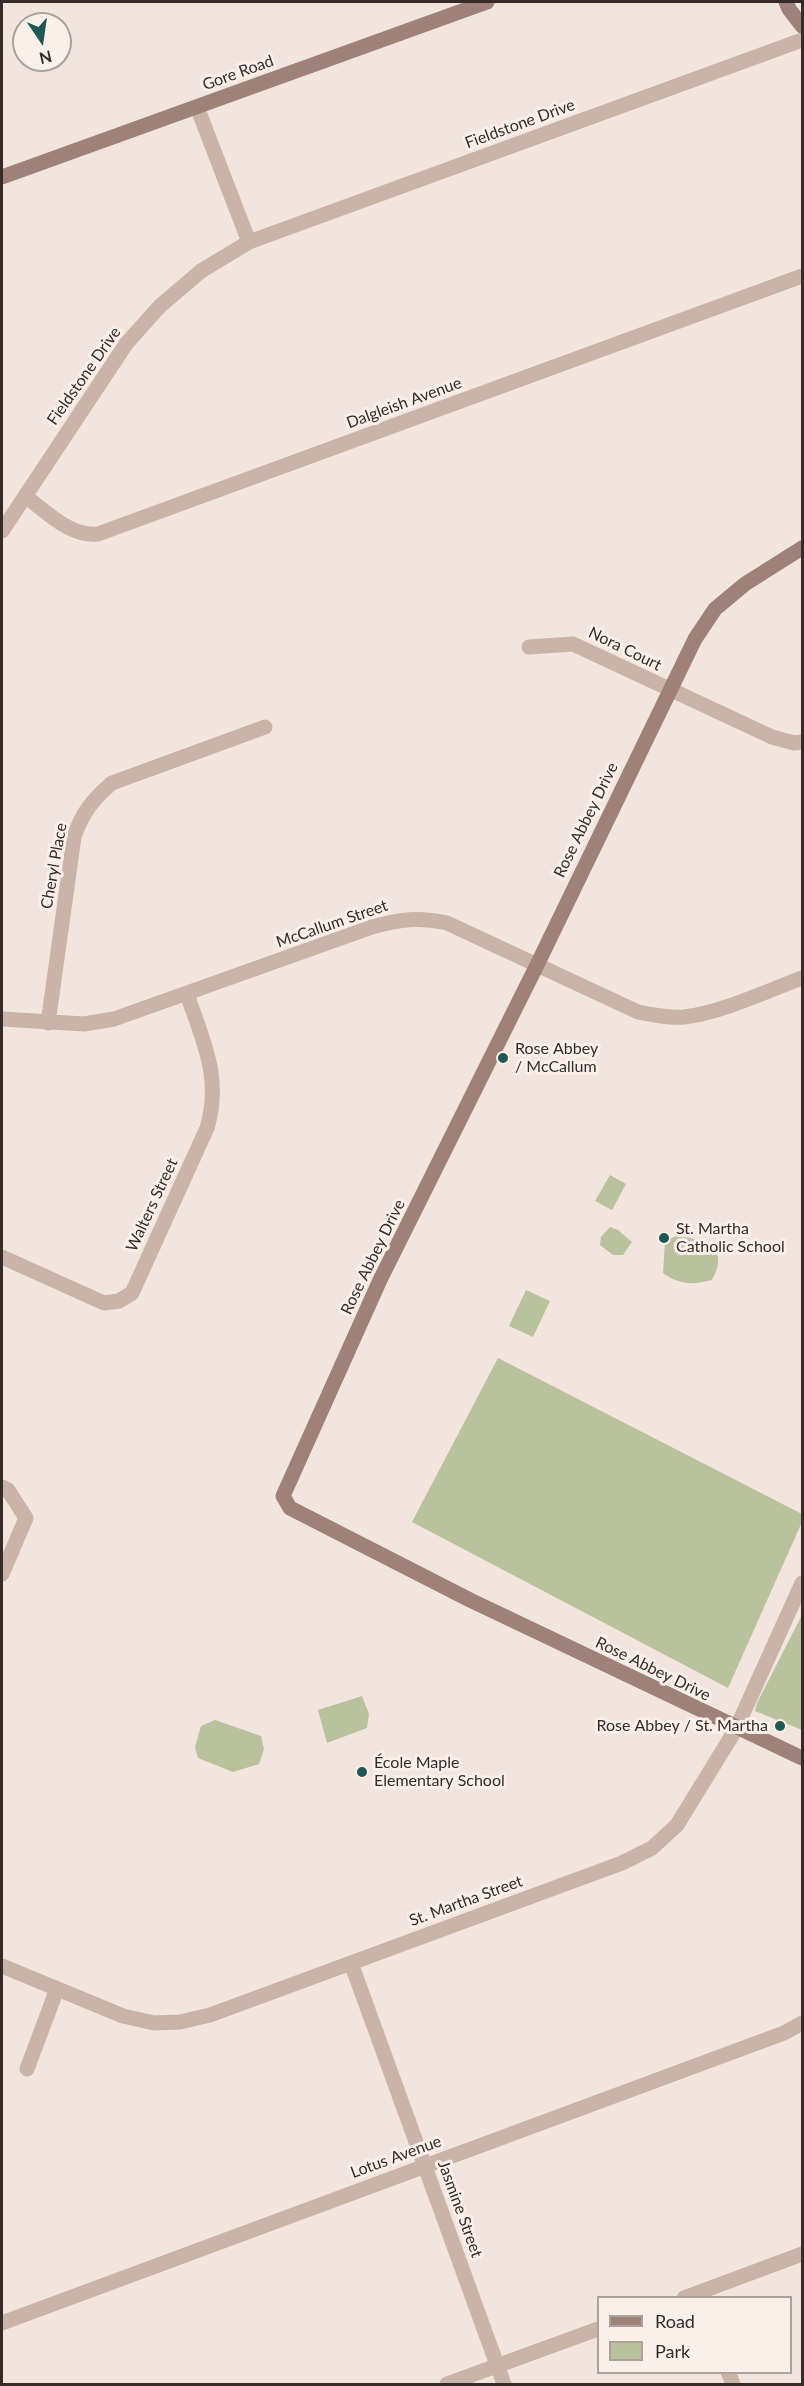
<!DOCTYPE html>
<meta charset="utf-8">
<style>
body{margin:0}
#map{position:relative;width:804px;height:2386px;overflow:hidden;background:#f2e5dd;font-family:Lato,sans-serif}
canvas{display:block}
.frame{position:absolute;inset:0;border:3px solid #372b29;pointer-events:none}
.legend{position:absolute;left:597px;top:2296px;width:195px;height:78px;box-sizing:border-box;background:#faf0e9;border:2px solid #aca19c;margin:0;padding:8px 10px;list-style:none;font-size:18px;color:#372b29}
.legend li{display:flex;align-items:center;gap:12px;height:30px}
.legend b{width:30px;border:2px solid #aca19c}
.north{position:absolute;left:12px;top:12px;width:60px;height:60px;box-sizing:border-box;background:#faf0e9;border:2px solid #aca19c;border-radius:50%;rotate:167deg;font-size:16px;font-weight:700;line-height:24px;text-align:center;color:#372b29}
.north::after{content:'';display:block;margin:auto;width:21px;height:27px;background:#1e5854;clip-path:polygon(50% 0,100% 100%,50% 72%,0 100%)}
</style>
<div id="map">
<canvas width="804" height="2386"></canvas>
<div class="frame"></div>
<ul class="legend">
<li><b style="height:8px;background:#9e827a"></b>Road</li>
<li><b style="height:16px;background:#bac19d"></b>Park</li>
</ul>
<div class="north">N</div>
</div>
<script>
const context = document.querySelector('canvas').getContext('2d');
context.lineJoin = 'round';
function paint(path, color) { context.fillStyle = color; context.fill(path, 'evenodd'); }
function strokePath(path, color, width, dash) { context.strokeStyle = color; context.lineWidth = width; context.lineCap = dash ? 'butt' : 'round'; context.setLineDash(dash || []); context.stroke(path); }
function label(font, color, halo, rows, align = 'center') {
  context.font = font + ' Lato,sans-serif'; context.lineWidth = 6; context.setLineDash([]); context.textBaseline = 'middle'; context.strokeStyle = halo; context.fillStyle = color; for (const [text, x, y, turn = 0] of rows) {
    context.save(); context.translate(x, y); context.rotate((+turn || 0) * Math.PI / 180); context.textAlign = isNaN(turn) ? turn : align; if (halo) context.strokeText(text, 0, 0); context.fillText(text, 0, 0); context.restore();
  }
}
paint(new Path2D(`
 M 610,1175 L 626,1184 L 612,1210 L 595,1201 Z
 M 610,1227 L 618,1230 L 632,1242 L 623,1255 L 613,1255 L 600,1245 L 601,1237 Z
 M 676,1236 C 704,1239 731,1247 712,1280 C 693,1285 680,1285 663,1273 L 665,1241 Z
 M 526,1290 L 550,1301 L 533,1337 L 509,1326 Z
 M 498,1358 L 802,1514 L 802,1522 L 728,1688 L 412,1522 Z
 M 802,1615 L 802,1730 L 755,1711 L 757,1703 Z
 M 362,1696 L 369,1714 L 367,1728 L 327,1743 L 318,1710 Z
 M 215,1720 L 261,1736 L 264,1749 L 259,1764 L 233,1772 L 198,1758 L 195,1747 L 201,1726 Z`), '#bac19d');
strokePath(new Path2D(`
 M 197,107 L 249,242
 M 25,496 C 47,512 70,537 98,534 L 802,276
 M 2,531 L 126,344 L 160,306 L 201,271 L 249,242 L 802,40
 M 529,647 L 573,644 L 772,737 L 794,743 L 802,742
 M 2,1019 L 84,1024 L 114,1019 L 372,927 C 401,919 418,917 447,923 L 638,1012 C 653,1015 668,1018 684,1017 C 720,1013 767,991 802,978
 M 48,1023 L 74,837 C 82,813 93,799 112,783 L 265,727
 M 2,1257 L 104,1303 L 119,1301 L 132,1293 L 207,1128 C 222,1078 203,1041 187,994
 M 2,1487 L 8,1490 L 26,1518 L 2,1574
 M 351,1963 L 504,2384
 M 2,1966 L 123,2016 L 154,2023 L 180,2022 L 210,2015 L 622,1863 L 652,1848 L 677,1825 L 736,1729 L 802,1583
 M 27,2069 L 57,1989
 M 684,2298 L 802,2254
 M 2,2323 L 784,2033 L 802,2023
 M 728,2372 L 733,2384
 M 447,2384 L 598,2329`), '#cab3a9', 15);
strokePath(new Path2D(`
 M 786,2 L 789,9 L 802,26
 M 2,177 L 487,2
 M 802,548 L 745,584 L 715,609 L 695,639 L 537,965 L 380,1280 L 283,1496 L 290,1508 L 470,1600 L 802,1758`), '#9e827a', 15);
for (const [x, y, r, color] of [
 [503,1058,6,"#1e5854"],
 [664,1238,6,"#1e5854"],
 [780,1726,6,"#1e5854"],
 [362,1772,6,"#1e5854"]
]) { const dot = new Path2D(); dot.arc(x, y, r, 0, 2 * Math.PI); context.fillStyle = color; context.fill(dot); strokePath(dot, '#faf0e9', 2); }
label('16px', '#372b29', '#faf0e9', [
 ["Gore Road",238,73,-20],
 ["Fieldstone Drive",520,124,-20],
 ["Fieldstone Drive",84,376,-55],
 ["Dalgleish Avenue",404,403,-20],
 ["Nora Court",625,649,26],
 ["Rose Abbey Drive",586,820,-64],
 ["Cheryl Place",54,866,-80],
 ["McCallum Street",332,924,-19],
 ["Walters Street",152,1205,-65],
 ["Rose Abbey Drive",373,1257,-64],
 ["Rose Abbey Drive",653,1669,26],
 ["St. Martha Street",466,1901,-20],
 ["Lotus Avenue",396,2157,-20],
 ["Jasmine Street",460,2209,70]
]);
label('16px', '#372b29', '#faf0e9', [
 ["Rose Abbey",515,1049],
 ["/ McCallum",515,1067],
 ["St. Martha",676,1229],
 ["Catholic School",676,1247],
 ["Rose Abbey / St. Martha",768,1726,"right"],
 ["École Maple",374,1763],
 ["Elementary School",374,1781]
], 'left');
</script>
